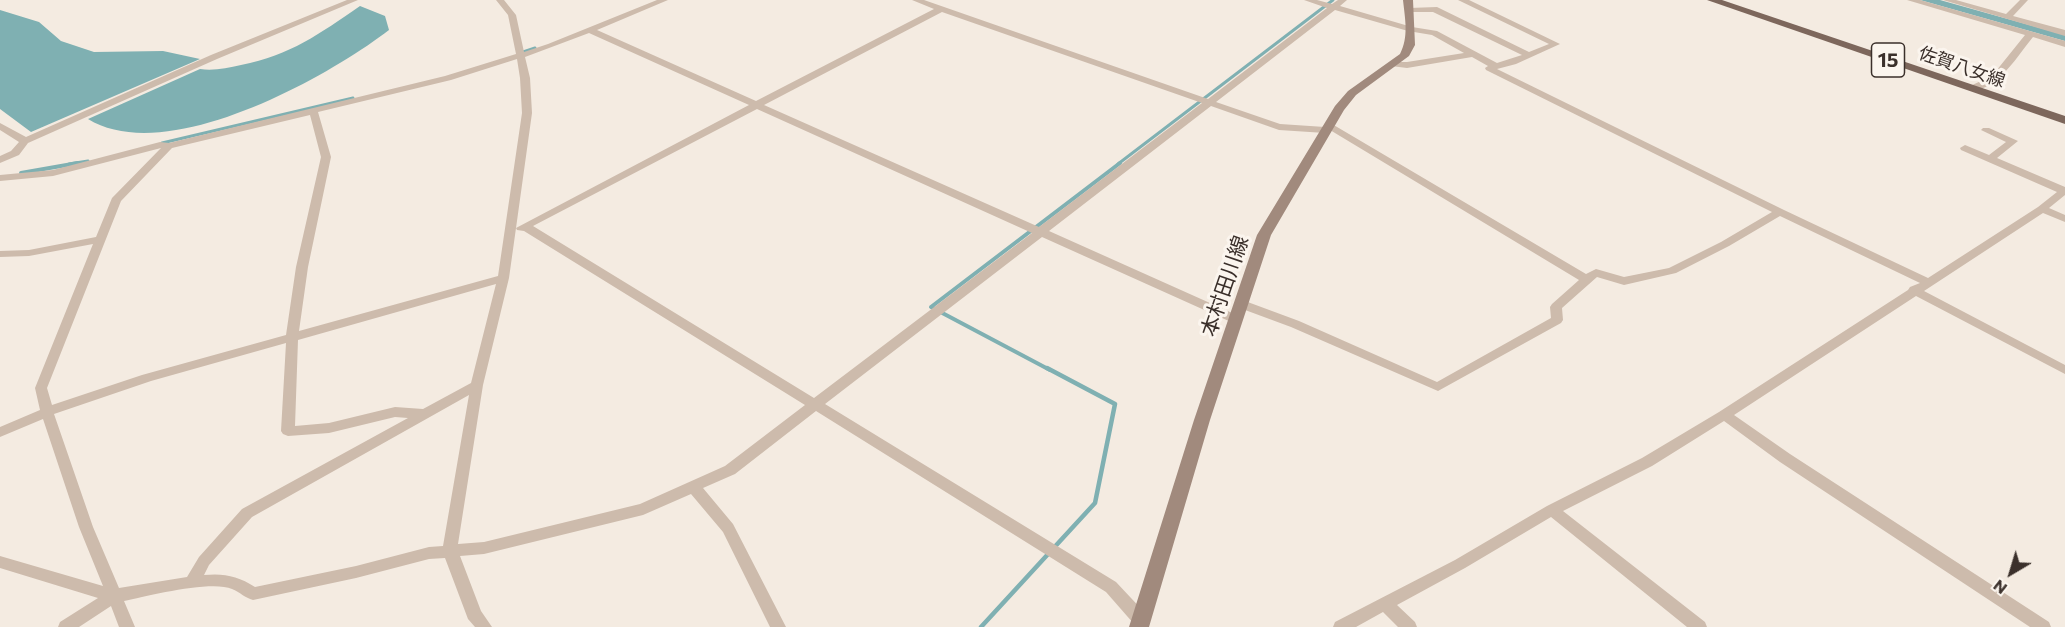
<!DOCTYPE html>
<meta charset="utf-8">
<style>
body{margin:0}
#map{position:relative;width:2065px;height:627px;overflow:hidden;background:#f4ebe1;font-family:Commissioner,sans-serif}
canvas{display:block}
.north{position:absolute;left:1981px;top:543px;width:60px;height:60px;-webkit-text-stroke:4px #fbf5ee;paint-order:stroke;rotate:218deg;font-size:16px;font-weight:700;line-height:24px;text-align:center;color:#3b302b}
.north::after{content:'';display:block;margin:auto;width:21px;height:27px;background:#3b302b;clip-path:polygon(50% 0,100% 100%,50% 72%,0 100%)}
</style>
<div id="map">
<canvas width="2065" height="627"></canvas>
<div class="north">N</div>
</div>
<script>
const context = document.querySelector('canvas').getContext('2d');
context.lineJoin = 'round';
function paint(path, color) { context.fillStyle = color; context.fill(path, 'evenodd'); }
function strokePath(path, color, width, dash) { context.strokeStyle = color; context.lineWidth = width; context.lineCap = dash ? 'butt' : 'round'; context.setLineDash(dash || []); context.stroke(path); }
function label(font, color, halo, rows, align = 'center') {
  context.font = font + ' Commissioner,"Noto Sans JP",sans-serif'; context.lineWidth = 6; context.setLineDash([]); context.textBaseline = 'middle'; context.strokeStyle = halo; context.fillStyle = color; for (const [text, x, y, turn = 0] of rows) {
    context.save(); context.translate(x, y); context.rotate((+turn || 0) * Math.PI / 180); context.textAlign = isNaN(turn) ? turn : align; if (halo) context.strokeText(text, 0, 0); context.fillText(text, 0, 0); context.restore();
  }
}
paint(new Path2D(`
 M 1920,0 L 1940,0 L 2065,35 L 2065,41 Z
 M 360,6 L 385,16 L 389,30 C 325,79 166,167 88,119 L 200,69 C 214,71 227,68 241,65 C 291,55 319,34 360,6 Z
 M 0,10 L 39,22 L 61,41 L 94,52 L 163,51 L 200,59 L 31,132 L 0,109 Z`), '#7fb0b2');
strokePath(new Path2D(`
 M 520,53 L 535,48
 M 162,143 L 353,98
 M 69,164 L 88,161
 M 1118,164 L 1333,0`), '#7fb0b2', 3);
strokePath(new Path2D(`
 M 21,173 L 78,163
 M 1050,370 L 931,307 L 1120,163`), '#7fb0b2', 4);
strokePath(new Path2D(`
 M 981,627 L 1095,503 L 1115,404 L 1047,368`), '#7fb0b2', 4.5);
paint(new Path2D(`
 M 347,0 L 358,0 L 217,59 L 28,143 L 19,155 L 0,163 L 0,156 L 11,151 L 19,142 L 0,130 L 0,123 L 26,137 L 211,55 Z
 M 496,0 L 504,0 L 516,15 L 524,52 L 548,44 L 657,0 L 668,0 L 597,30 L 756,101 L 934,9 L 912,0 L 924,0 L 1208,99 L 1327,8 L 1304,0 L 1317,0 L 1332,4 L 1338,0 L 1347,0 L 1340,6 L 1412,27 L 1437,31 L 1497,63 L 1522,55 L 1433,12 L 1409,12 L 1405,10 L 1409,8 L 1437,7 L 1529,52 L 1549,44 L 1458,0 L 1469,0 L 1560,44 L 1516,64 L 1497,69 L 1784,210 L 1928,278 L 2038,207 L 2057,192 L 1961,150 L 1960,148 L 1965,145 L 1989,155 L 2006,142 L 1981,130 L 1983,128 L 1989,128 L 2018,141 L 1997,158 L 2065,187 L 2065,195 L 2049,208 L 2065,215 L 2065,222 L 2043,213 L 1924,291 L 2065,365 L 2065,374 L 1916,296 L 1734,415 L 1790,454 L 2049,622 L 2051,627 L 2030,627 L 1780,462 L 1724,421 L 1652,466 L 1563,511 L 1705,622 L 1707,627 L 1687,627 L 1551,517 L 1465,568 L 1397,605 L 1415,622 L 1417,627 L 1398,627 L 1383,612 L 1356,627 L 1333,627 L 1335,622 L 1455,560 L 1547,506 L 1642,458 L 1719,412 L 1908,290 L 1910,287 L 1920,283 L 1780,216 L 1729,246 L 1676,273 L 1624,285 L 1597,277 L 1562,308 L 1563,320 L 1561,323 L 1438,391 L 1291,327 L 1237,307 L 1235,304 L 1237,301 L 1245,301 L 1299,321 L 1437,382 L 1551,318 L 1550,307 L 1552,304 L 1579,280 L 1330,130 L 1325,133 L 1279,130 L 1211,106 L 1049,231 L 1239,316 L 1241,319 L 1239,322 L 1231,322 L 1042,237 L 825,404 L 1116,582 L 1146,614 L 1148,619 L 1146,624 L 1140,626 L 1134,624 L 1106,592 L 816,411 L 735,474 L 703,488 L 733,524 L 786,627 L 770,627 L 723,532 L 691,494 L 643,515 L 484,554 L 460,556 L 481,611 L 492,627 L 475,627 L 468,619 L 445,558 L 429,559 L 356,578 L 253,600 C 245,598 240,592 232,589 C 211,580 148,596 124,601 L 135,627 L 119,627 L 111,606 L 79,627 L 58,627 L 60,622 L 98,598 L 0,568 L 0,556 L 103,586 L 79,527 L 43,419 L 0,437 L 0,427 L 40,410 L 35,388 L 93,244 L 29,256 L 0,257 L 0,251 L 29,250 L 96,237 L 112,198 L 161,148 L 53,176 L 0,181 L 0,175 L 53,170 L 160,142 L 169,143 L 445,76 L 516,54 L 508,15 ZM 1335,10 L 1408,31 L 1432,35 L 1464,53 L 1407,62 L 1391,62 L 1391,66 L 1407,68 L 1472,57 L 1488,66 L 1485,68 L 1486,70 L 1772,212 L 1721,242 L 1669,268 L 1624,277 L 1596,269 L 1586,274 L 1332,124 L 1326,124 L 1325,127 L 1280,124 L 1216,102 ZM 942,12 L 1202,103 L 1039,227 L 764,105 ZM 589,33 L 749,105 L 516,228 L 532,113 L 530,78 L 525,57 ZM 517,59 L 520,78 L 522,113 L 498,276 L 299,331 L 308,267 L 331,157 L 318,112 L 451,80 ZM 757,109 L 1032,233 L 814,398 L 533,226 ZM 310,115 L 321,157 L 296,267 L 286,335 L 142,375 L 52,405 L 47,388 L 121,201 L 172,148 ZM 516,228 L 517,230 L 524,231 L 805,405 L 725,466 L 640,504 L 484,542 L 458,544 L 483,385 L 509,278 ZM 496,284 L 471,383 L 423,409 L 395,407 L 329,423 L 295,426 L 298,340 ZM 286,343 L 281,431 L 283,434 L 288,436 L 329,433 L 395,417 L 408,418 L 242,509 L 199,557 L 187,577 L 119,588 L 93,527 L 54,414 L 151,381 ZM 469,395 L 443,546 L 429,547 L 356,566 L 255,587 C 238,576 224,573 204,575 L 209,565 L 252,517 Z
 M 1907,0 L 1920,0 L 2065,41 L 2065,47 L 2033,37 C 2018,55 1996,93 1970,90 L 1970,86 L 1992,76 L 2025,35 Z
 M 1943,0 L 1956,0 L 2006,14 L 2020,0 L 2028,0 L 2013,16 L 2065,30 L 2065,36 Z`), '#cdbbac');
paint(new Path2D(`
 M 1403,0 L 1413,0 L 1415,45 L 1409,56 L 1356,95 L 1344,110 L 1271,235 L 1210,420 L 1149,627 L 1129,627 L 1194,420 L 1257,235 L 1335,106 L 1348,91 L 1400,54 C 1409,37 1405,19 1403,0 Z`), '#a18a7d');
paint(new Path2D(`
 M 1707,0 L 1722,0 L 2065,116 L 2065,124 Z`), '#7d675c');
label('18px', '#3b302b', '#fbf5ee', [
 ["佐賀八女線",1962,67,19]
]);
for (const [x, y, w] of [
 [1888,60,33]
]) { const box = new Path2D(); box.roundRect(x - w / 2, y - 17, w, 34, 4.5); context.fillStyle = '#fbf5ee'; context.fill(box); strokePath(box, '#3b302b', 1.5); }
label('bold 20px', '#3b302b', null, [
 ["15",1888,60]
]);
label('21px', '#3b302b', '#fbf5ee', [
 ["本村田川線",1225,286,-71]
]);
</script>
